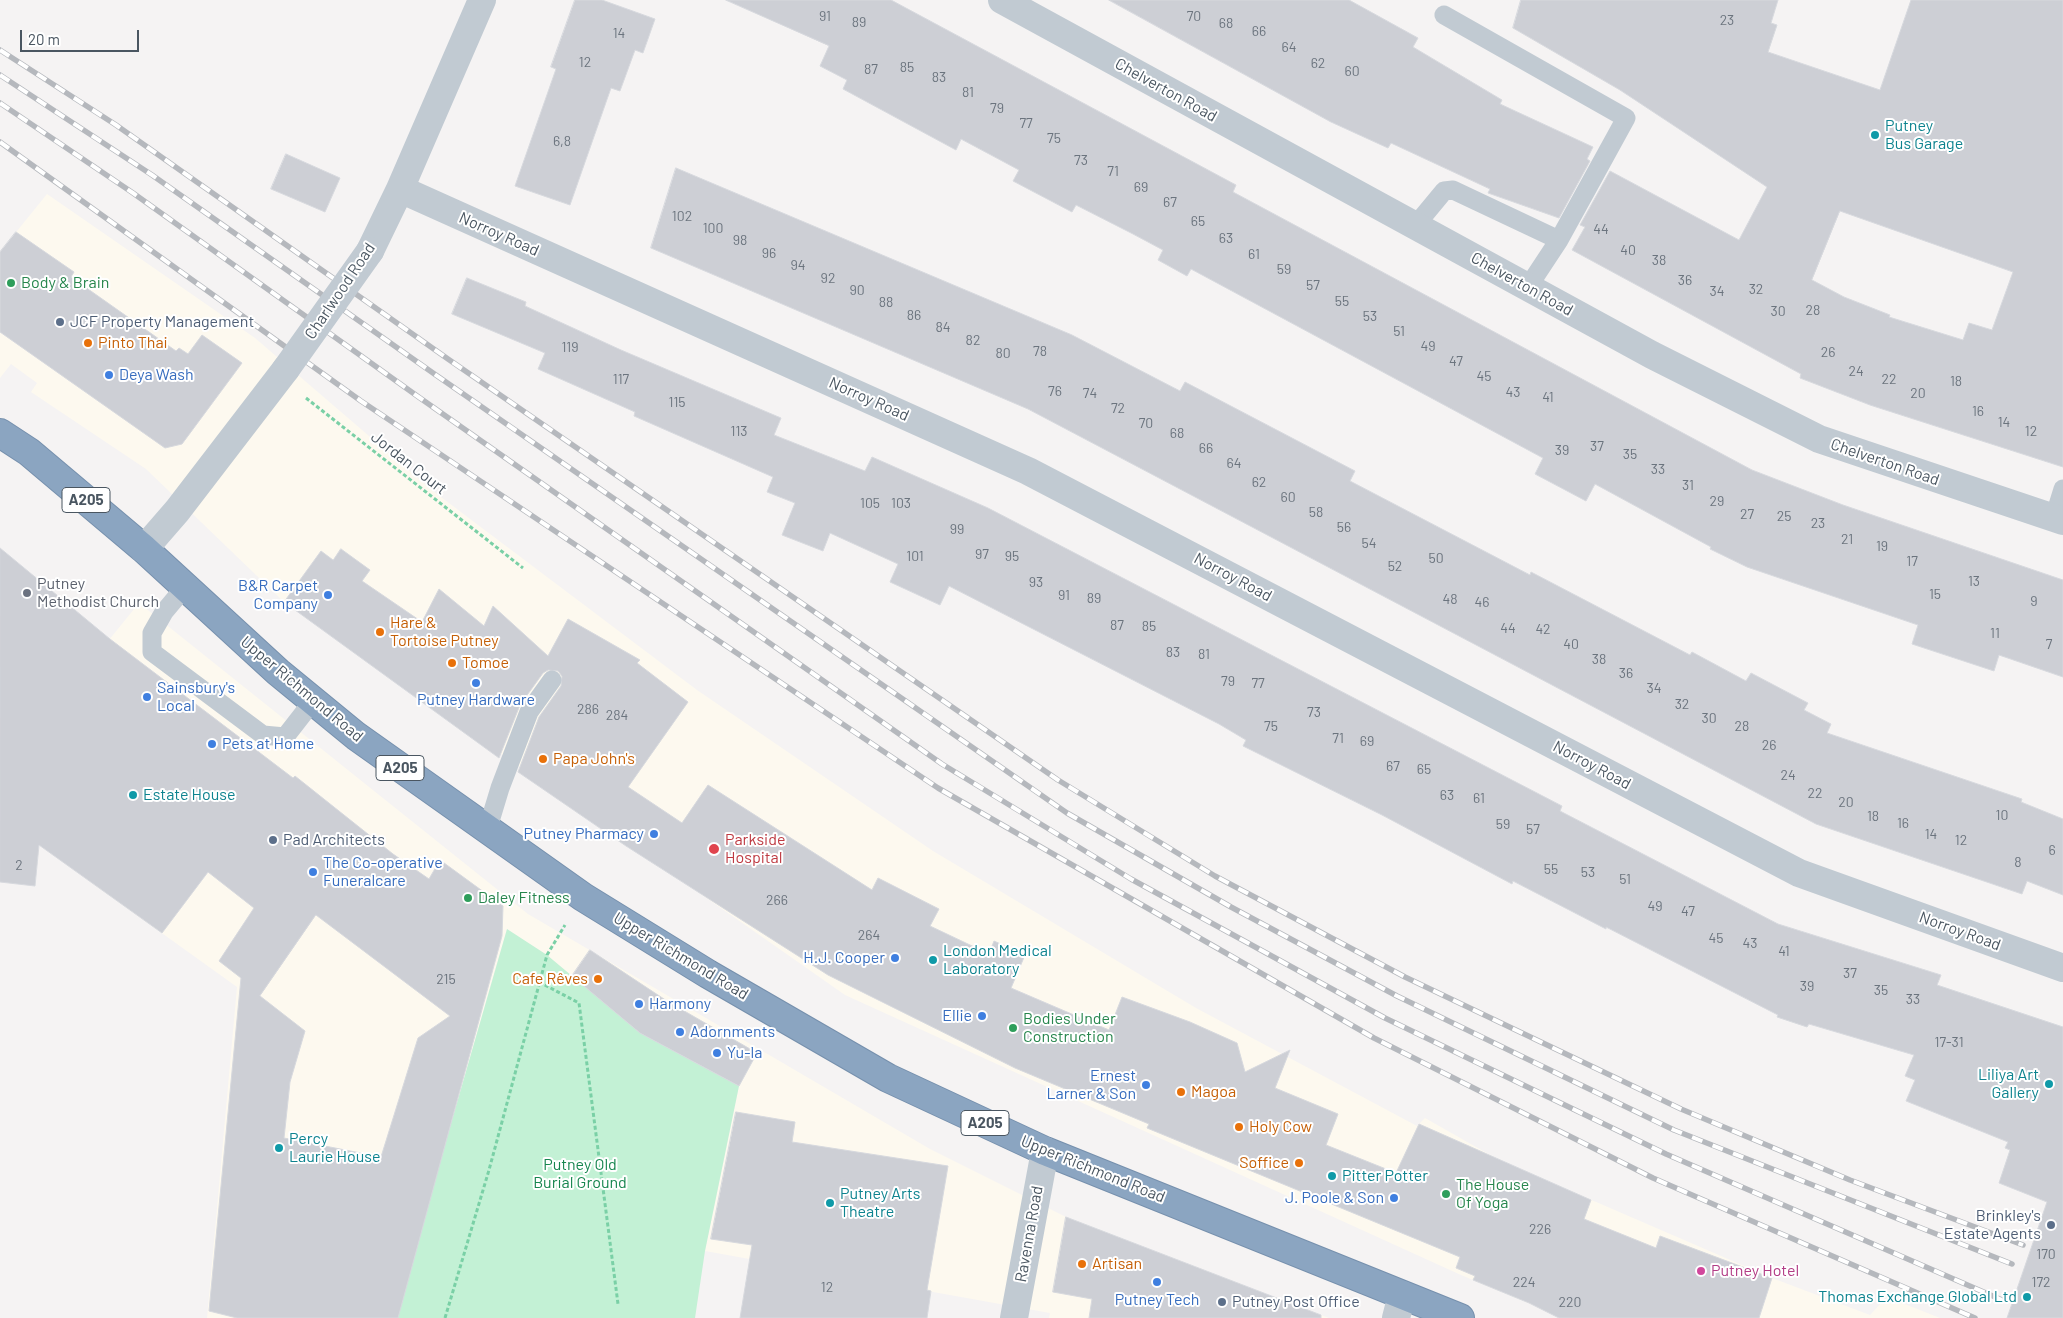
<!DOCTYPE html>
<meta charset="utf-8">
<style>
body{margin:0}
#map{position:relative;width:2063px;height:1318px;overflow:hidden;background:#f5f3f3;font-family:Barlow,sans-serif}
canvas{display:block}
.scale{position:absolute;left:20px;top:30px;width:119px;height:22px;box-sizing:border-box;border:2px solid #4a5661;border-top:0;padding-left:6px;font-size:15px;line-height:18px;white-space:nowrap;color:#4a5661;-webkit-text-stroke:4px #fff;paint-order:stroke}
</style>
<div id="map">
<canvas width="2063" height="1318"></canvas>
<div class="scale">20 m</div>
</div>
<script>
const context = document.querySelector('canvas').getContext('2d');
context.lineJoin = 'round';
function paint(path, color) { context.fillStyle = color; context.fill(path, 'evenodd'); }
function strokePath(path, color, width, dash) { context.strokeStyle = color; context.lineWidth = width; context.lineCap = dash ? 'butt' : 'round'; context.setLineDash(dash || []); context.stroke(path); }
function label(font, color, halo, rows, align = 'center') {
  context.font = font + ' Barlow,sans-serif'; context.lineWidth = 4; context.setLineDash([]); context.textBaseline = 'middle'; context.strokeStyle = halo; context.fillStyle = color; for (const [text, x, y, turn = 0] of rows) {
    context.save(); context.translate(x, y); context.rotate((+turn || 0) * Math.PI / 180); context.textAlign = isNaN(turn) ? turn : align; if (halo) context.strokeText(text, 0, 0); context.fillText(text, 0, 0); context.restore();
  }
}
paint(new Path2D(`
 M 47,194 L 255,338 L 433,491 L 697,690 L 933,851 L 1196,1008 L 1417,1126 L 1425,1118 L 1499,1160 L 1772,1278 L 1870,1315 L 1887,1297 L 1940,1318 L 1564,1318 L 1461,1275 L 845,995 L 284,602 L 146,469 L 31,392 L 37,383 L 11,364 L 0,378 L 0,252 Z
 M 139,603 L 528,914 L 930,1149 L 1066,1217 L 1329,1318 L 1049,1318 L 1050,1313 L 705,1251 L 739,1086 L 640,1033 L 507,929 L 395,1318 L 207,1318 L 237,987 L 0,817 L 0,774 Z`), '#fdf9ef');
paint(new Path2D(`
 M 507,929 L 547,955 L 640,1033 L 739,1086 L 705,1251 L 695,1318 L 395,1318 Z`), '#c3f1d5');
const building = new Path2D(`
 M 575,0 L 602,0 L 655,19 L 643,53 L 635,50 L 620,91 L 611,88 L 570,205 L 515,186 L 556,69 L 551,67 Z
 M 726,0 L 891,0 L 1236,185 L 1233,192 L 1752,470 L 1843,505 L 2063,580 L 2063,677 L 1999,655 L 1994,671 L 1912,644 L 1918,625 L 1747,567 L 1710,549 L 1711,547 L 1595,484 L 1586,501 L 1535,474 L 1543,458 L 1191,269 L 1187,276 L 1158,260 L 1163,250 L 1133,234 L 1076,205 L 1072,212 L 1013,181 L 1019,170 L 991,155 L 961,139 L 956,150 L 843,89 L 847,80 L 820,66 L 829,46 Z
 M 1109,0 L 1349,0 L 1418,38 L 1413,47 L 1502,100 L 1500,104 L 1593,147 L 1587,159 L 1590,161 L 1559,218 L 1488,193 L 1490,189 L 1391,143 L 1388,148 L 1331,122 Z
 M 1521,0 L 1778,0 L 1771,23 L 1777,25 L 1768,52 L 1880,90 L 1911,0 L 2063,0 L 2063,467 L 1870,405 L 1800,378 L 1801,374 L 1572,250 L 1585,227 L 1580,225 L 1610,171 L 1739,240 L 1767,187 L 1620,90 L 1513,28 ZM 1840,211 L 2013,272 L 1992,330 L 1969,323 L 1963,340 L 1889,317 L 1890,315 L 1844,297 L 1812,280 Z
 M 286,154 L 340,178 L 325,212 L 271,189 Z
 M 676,168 L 1072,335 L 1180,391 L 1185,382 L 1355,471 L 1350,481 L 1530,575 L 1531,572 L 1690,655 L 1692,652 L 1746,681 L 1751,673 L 1808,703 L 1804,710 L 1831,724 L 1827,733 L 2022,799 L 2021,802 L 2063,819 L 2063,895 L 2027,881 L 2022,894 L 1816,824 L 1028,409 L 651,248 Z
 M 16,232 L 74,272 L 71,277 L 176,351 L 179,348 L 188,354 L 202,335 L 242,363 L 182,444 L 165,448 L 0,332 L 0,252 Z
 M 467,278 L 526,302 L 525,306 L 621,350 L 781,418 L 774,435 L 865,471 L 872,457 L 988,508 L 1562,806 L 1560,811 L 1778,924 L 1941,975 L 1937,985 L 2063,1027 L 2063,1318 L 2007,1318 L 2047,1202 L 1999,1183 L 2010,1150 L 2005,1148 L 2008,1142 L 1906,1101 L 1915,1080 L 1905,1076 L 1914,1055 L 1809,1024 L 1807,1027 L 1777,1017 L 1778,1015 L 1606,927 L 1606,929 L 1513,881 L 1512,884 L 1382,815 L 1243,746 L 1246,740 L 1219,724 L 949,586 L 940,605 L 890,582 L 898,564 L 830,533 L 823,551 L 782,535 L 795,503 L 767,492 L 773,477 L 634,416 L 635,412 L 538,369 L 545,353 L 452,314 Z
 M 0,548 L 110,639 L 293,778 L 295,776 L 393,854 L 429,879 L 440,860 L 503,906 L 502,936 L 398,1318 L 237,1318 L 209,1311 L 241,978 L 219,961 L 254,908 L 208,872 L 162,933 L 39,845 L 35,886 L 0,882 ZM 316,915 L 450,1016 L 418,1038 L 381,1157 L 284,1138 L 290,1082 L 305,1031 L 260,996 Z
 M 341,549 L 370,570 L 362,581 L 422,622 L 439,589 L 484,626 L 493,606 L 548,656 L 568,619 L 640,660 L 637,663 L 688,702 L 628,787 L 682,823 L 708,785 L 872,890 L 878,878 L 939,909 L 930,926 L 989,954 L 994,941 L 1025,955 L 1011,988 L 1109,1030 L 1122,997 L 1190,1022 L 1237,1043 L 1245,1072 L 1290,1050 L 1275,1088 L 1338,1114 L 1326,1145 L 1396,1173 L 1419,1124 L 1591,1200 L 1584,1219 L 1656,1248 L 1660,1236 L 1772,1278 L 1759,1318 L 1559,1318 L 1529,1303 L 1473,1280 L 1475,1276 L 1456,1268 L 1460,1257 L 1147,1128 L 1149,1124 L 1015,1068 L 828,975 L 626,846 L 518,772 L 539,717 L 561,686 L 562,676 L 558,671 L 548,670 L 543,673 L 520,705 L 499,758 L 284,602 L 321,551 L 333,560 Z
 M 590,950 L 667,1001 L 757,1053 L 739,1086 L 640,1033 L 572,976 Z
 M 736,1112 L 795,1122 L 792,1142 L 948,1166 L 927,1290 L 931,1291 L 927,1318 L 740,1318 L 752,1245 L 711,1239 Z
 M 1066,1217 L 1321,1315 L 1321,1318 L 1089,1318 L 1092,1299 L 1053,1292 Z`);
paint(building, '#cdcfd5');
strokePath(building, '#d7d9de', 1);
const highway = new Path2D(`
 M 0,433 L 29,452 L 144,549 L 278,672 L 356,736 L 583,897 L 708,974 L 888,1078 L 1045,1151 L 1460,1318`);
strokePath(highway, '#7690ad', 30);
strokePath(new Path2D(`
 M 306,398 L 523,568
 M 539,982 L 579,1003 L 618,1304
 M 445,1318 L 489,1170 L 547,955 L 565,925`), '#7ad0a6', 3, [4, 2.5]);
strokePath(new Path2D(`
 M 1444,15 L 1626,118 L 1559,240 L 1528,287
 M 1415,226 L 1444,191 L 1453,190 L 1559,240
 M 2054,518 L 2063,489
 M 185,587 L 164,612 L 152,633 L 152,652 L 263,735 L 285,737 L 313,701
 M 487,831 L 500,788 L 529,712 L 552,680`), '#c1cad2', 19);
strokePath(new Path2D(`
 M 1002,0 L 1652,355 L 1819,439 L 2063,521
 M 400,189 L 1028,471 L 1799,873 L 2063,968
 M 370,251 L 400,189 L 482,0
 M 144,549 L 177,511 L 286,369
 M 1014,1318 L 1045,1151
 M 1396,1318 L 1402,1295`), '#c1cad2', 28);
strokePath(highway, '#8ba5c1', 28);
const rail = new Path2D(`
 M 0,50 L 116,125 L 448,359 L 1058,780 L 1215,876 L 1405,977 L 1681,1109 L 1850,1180 L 2023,1245
 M 0,75 L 152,175 L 433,373 L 1067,813 L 1231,907 L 1397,996 L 1674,1130 L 2012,1264
 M 0,103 L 133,193 L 420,398 L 942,764 L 1131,879 L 1385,1018 L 1666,1154 L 2002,1300
 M 0,142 L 361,401 L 938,788 L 1374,1038 L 1653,1178 L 1975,1318`);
strokePath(rail, '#b5b8bd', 5.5);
strokePath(rail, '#fff', 4, [11]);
strokePath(new Path2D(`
 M 286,369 L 370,251`), '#c1cad2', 28);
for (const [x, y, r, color] of [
 [1875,135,5,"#0f9aa8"],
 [11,283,5,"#2e9e5b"],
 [60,322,5,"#5c6f8a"],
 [88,343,5,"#e8710a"],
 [109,375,5,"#3f7fe0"],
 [27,593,5,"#6b7280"],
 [328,595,5,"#3f7fe0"],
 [380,632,5,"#e8710a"],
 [452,663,5,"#e8710a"],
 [476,683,5,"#3f7fe0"],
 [147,697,5,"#3f7fe0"],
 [212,744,5,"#3f7fe0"],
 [543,759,5,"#e8710a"],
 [133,795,5,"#0f9aa8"],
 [654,834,5,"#3f7fe0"],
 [273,840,5,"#5c6f8a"],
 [714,849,6,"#e0444e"],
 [313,872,5,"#3f7fe0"],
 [468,898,5,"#2e9e5b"],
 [895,958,5,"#3f7fe0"],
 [933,960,5,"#0f9aa8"],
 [598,979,5,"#e8710a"],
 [639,1004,5,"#3f7fe0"],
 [982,1016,5,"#3f7fe0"],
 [1013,1028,5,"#2e9e5b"],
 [680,1032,5,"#3f7fe0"],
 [717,1053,5,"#3f7fe0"],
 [2049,1084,5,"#0f9aa8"],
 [1146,1085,5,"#3f7fe0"],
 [1181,1092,5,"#e8710a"],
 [1239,1127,5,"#e8710a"],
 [279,1148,5,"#0f9aa8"],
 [1299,1163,5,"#e8710a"],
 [1332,1176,5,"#0f9aa8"],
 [1446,1194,5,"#2e9e5b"],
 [1394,1198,5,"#3f7fe0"],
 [830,1203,5,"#0f9aa8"],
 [2051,1225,5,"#5c6f8a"],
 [1082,1264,5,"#e8710a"],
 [1701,1271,5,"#d1479c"],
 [1157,1282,5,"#3f7fe0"],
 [2027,1297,5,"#0f9aa8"],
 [1222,1302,5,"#5c6f8a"]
]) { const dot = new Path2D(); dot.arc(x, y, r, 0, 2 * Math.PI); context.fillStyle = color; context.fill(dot); strokePath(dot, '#fff', 2); }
label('14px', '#6b747e', null, [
 ["91",825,16],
 ["70",1194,16],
 ["23",1727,20],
 ["89",859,22],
 ["68",1226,23],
 ["66",1259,31],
 ["14",619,33],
 ["64",1289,47],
 ["12",585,62],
 ["62",1318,63],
 ["85",907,67],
 ["87",871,69],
 ["60",1352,71],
 ["83",939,77],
 ["81",968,92],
 ["79",997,108],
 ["77",1026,123],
 ["75",1054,138],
 ["6,8",562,141],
 ["73",1081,160],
 ["71",1113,171],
 ["69",1141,187],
 ["67",1170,202],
 ["102",682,216],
 ["65",1198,221],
 ["100",713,228],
 ["44",1601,229],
 ["63",1226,238],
 ["98",740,240],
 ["40",1628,250],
 ["96",769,253],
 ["61",1254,254],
 ["38",1659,260],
 ["94",798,265],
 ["59",1284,269],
 ["92",828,278],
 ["36",1685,280],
 ["57",1313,285],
 ["32",1756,289],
 ["90",857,290],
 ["34",1717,291],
 ["55",1342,301],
 ["88",886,302],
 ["28",1813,310],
 ["30",1778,311],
 ["86",914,315],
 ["53",1370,316],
 ["84",943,327],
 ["51",1399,331],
 ["82",973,340],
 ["49",1428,346],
 ["119",570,347],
 ["78",1040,351],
 ["26",1828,352],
 ["80",1003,353],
 ["47",1456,361],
 ["24",1856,371],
 ["45",1484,376],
 ["117",621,379],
 ["22",1889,379],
 ["18",1956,381],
 ["76",1055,391],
 ["43",1513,392],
 ["74",1090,393],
 ["20",1918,393],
 ["41",1548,397],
 ["115",677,402],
 ["72",1118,408],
 ["16",1978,411],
 ["14",2004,422],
 ["70",1146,423],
 ["113",739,431],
 ["12",2031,431],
 ["68",1177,433],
 ["37",1597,446],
 ["66",1206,448],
 ["39",1562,450],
 ["35",1630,454],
 ["64",1234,463],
 ["33",1658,469],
 ["62",1259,482],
 ["31",1688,485],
 ["60",1288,497],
 ["29",1717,501],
 ["105",870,503],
 ["103",901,503],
 ["58",1316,512],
 ["27",1747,514],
 ["25",1784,516],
 ["23",1818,523],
 ["56",1344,527],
 ["99",957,529],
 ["21",1847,539],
 ["54",1369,543],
 ["19",1882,546],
 ["97",982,554],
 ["101",915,556],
 ["95",1012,556],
 ["50",1436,558],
 ["17",1912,561],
 ["52",1395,566],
 ["13",1974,581],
 ["93",1036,582],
 ["15",1935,594],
 ["91",1064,595],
 ["89",1094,598],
 ["48",1450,599],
 ["9",2034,601],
 ["46",1482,602],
 ["87",1117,625],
 ["85",1149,626],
 ["44",1508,628],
 ["42",1543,629],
 ["11",1995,633],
 ["40",1571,644],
 ["7",2049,644],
 ["83",1173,652],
 ["81",1204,654],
 ["38",1599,659],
 ["36",1626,673],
 ["79",1228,681],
 ["77",1258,683],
 ["34",1654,688],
 ["32",1682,704],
 ["286",588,709],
 ["73",1314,712],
 ["284",617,715],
 ["30",1709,718],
 ["75",1271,726],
 ["28",1742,726],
 ["71",1338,738],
 ["69",1367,741],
 ["26",1769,745],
 ["67",1393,766],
 ["65",1424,769],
 ["24",1788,775],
 ["22",1815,793],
 ["63",1447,795],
 ["61",1479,798],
 ["20",1846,802],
 ["10",2002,815],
 ["18",1873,816],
 ["16",1903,823],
 ["59",1503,824],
 ["57",1533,829],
 ["14",1931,834],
 ["12",1961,840],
 ["6",2052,850],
 ["8",2018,862],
 ["2",19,865],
 ["55",1551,869],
 ["53",1588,872],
 ["51",1625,879],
 ["266",777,900],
 ["49",1655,906],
 ["47",1688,911],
 ["264",869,935],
 ["45",1716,938],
 ["43",1750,943],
 ["41",1784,951],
 ["37",1850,973],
 ["215",446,979],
 ["39",1807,986],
 ["35",1881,990],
 ["33",1913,999],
 ["17-31",1949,1042],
 ["226",1540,1229],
 ["170",2046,1254],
 ["224",1524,1282],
 ["172",2041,1282],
 ["12",827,1287],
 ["220",1570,1302]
]);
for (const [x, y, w] of [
 [86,500,48],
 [400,768,48],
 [985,1123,48]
]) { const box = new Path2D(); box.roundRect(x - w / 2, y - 12.5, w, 25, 4); context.fillStyle = '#fff'; context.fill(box); strokePath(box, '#4a5661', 1); }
label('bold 15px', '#4a5661', null, [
 ["A205",86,500],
 ["A205",400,768],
 ["A205",985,1123]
]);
label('16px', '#4a5661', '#fff', [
 ["Chelverton Road",1166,90,29],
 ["Norroy Road",499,234,24],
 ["Chelverton Road",1522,284,29],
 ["Charlwood Road",340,291,-56],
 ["Norroy Road",869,399,24],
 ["Chelverton Road",1885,462,19],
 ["Jordan Court",409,463,38],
 ["Norroy Road",1233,577,28],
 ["Upper Richmond Road",302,689,40],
 ["Norroy Road",1592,765,28],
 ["Norroy Road",1960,931,20],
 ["Upper Richmond Road",681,956,31],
 ["Upper Richmond Road",1093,1169,22],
 ["Ravenna Road",1029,1234,-80]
]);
label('16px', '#0d838f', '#fff', [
 ["Putney",1885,126],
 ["Bus Garage",1885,144],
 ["Estate House",143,795],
 ["London Medical",943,951],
 ["Laboratory",943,969],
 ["Liliya Art",2039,1075,"right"],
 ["Gallery",2039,1093,"right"],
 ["Percy",289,1139],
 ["Laurie House",289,1157],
 ["Pitter Potter",1342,1176],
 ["Putney Arts",840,1194],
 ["Theatre",840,1212],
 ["Thomas Exchange Global Ltd",2017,1297,"right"]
], 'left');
label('16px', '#27864d', '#fff', [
 ["Body & Brain",21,283],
 ["Daley Fitness",478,898],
 ["Bodies Under",1023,1019],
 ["Construction",1023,1037],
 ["The House",1456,1185],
 ["Of Yoga",1456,1203]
], 'left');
label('16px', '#4e5e75', '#fff', [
 ["JCF Property Management",70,322],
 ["Pad Architects",283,840],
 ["Brinkley's",2041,1216,"right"],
 ["Estate Agents",2041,1234,"right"],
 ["Putney Post Office",1232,1302]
], 'left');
label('16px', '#c56008', '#fff', [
 ["Pinto Thai",98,343],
 ["Hare &",390,623],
 ["Tortoise Putney",390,641],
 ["Tomoe",462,663],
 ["Papa John's",553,759],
 ["Cafe Rêves",588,979,"right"],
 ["Magoa",1191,1092],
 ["Holy Cow",1249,1127],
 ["Soffice",1289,1163,"right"],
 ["Artisan",1092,1264]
], 'left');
label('16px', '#366cbe', '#fff', [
 ["Deya Wash",119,375],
 ["B&R Carpet",318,586,"right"],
 ["Company",318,604,"right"],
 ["Sainsbury's",157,688],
 ["Local",157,706],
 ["Putney Hardware",476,700,"center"],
 ["Pets at Home",222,744],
 ["Putney Pharmacy",644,834,"right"],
 ["The Co-operative",323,863],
 ["Funeralcare",323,881],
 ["H.J. Cooper",885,958,"right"],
 ["Harmony",649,1004],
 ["Ellie",972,1016,"right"],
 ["Adornments",690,1032],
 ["Yu-la",727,1053],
 ["Ernest",1136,1076,"right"],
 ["Larner & Son",1136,1094,"right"],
 ["J. Poole & Son",1384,1198,"right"],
 ["Putney Tech",1157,1300,"center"]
], 'left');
label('16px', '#5b616d', '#fff', [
 ["Putney",37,584],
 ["Methodist Church",37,602]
], 'left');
label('16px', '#be3a42', '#fff', [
 ["Parkside",725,840],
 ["Hospital",725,858]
], 'left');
label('16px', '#17864f', '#fff', [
 ["Putney Old",580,1165],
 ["Burial Ground",580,1183]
]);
label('16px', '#b23c85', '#fff', [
 ["Putney Hotel",1711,1271]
], 'left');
</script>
